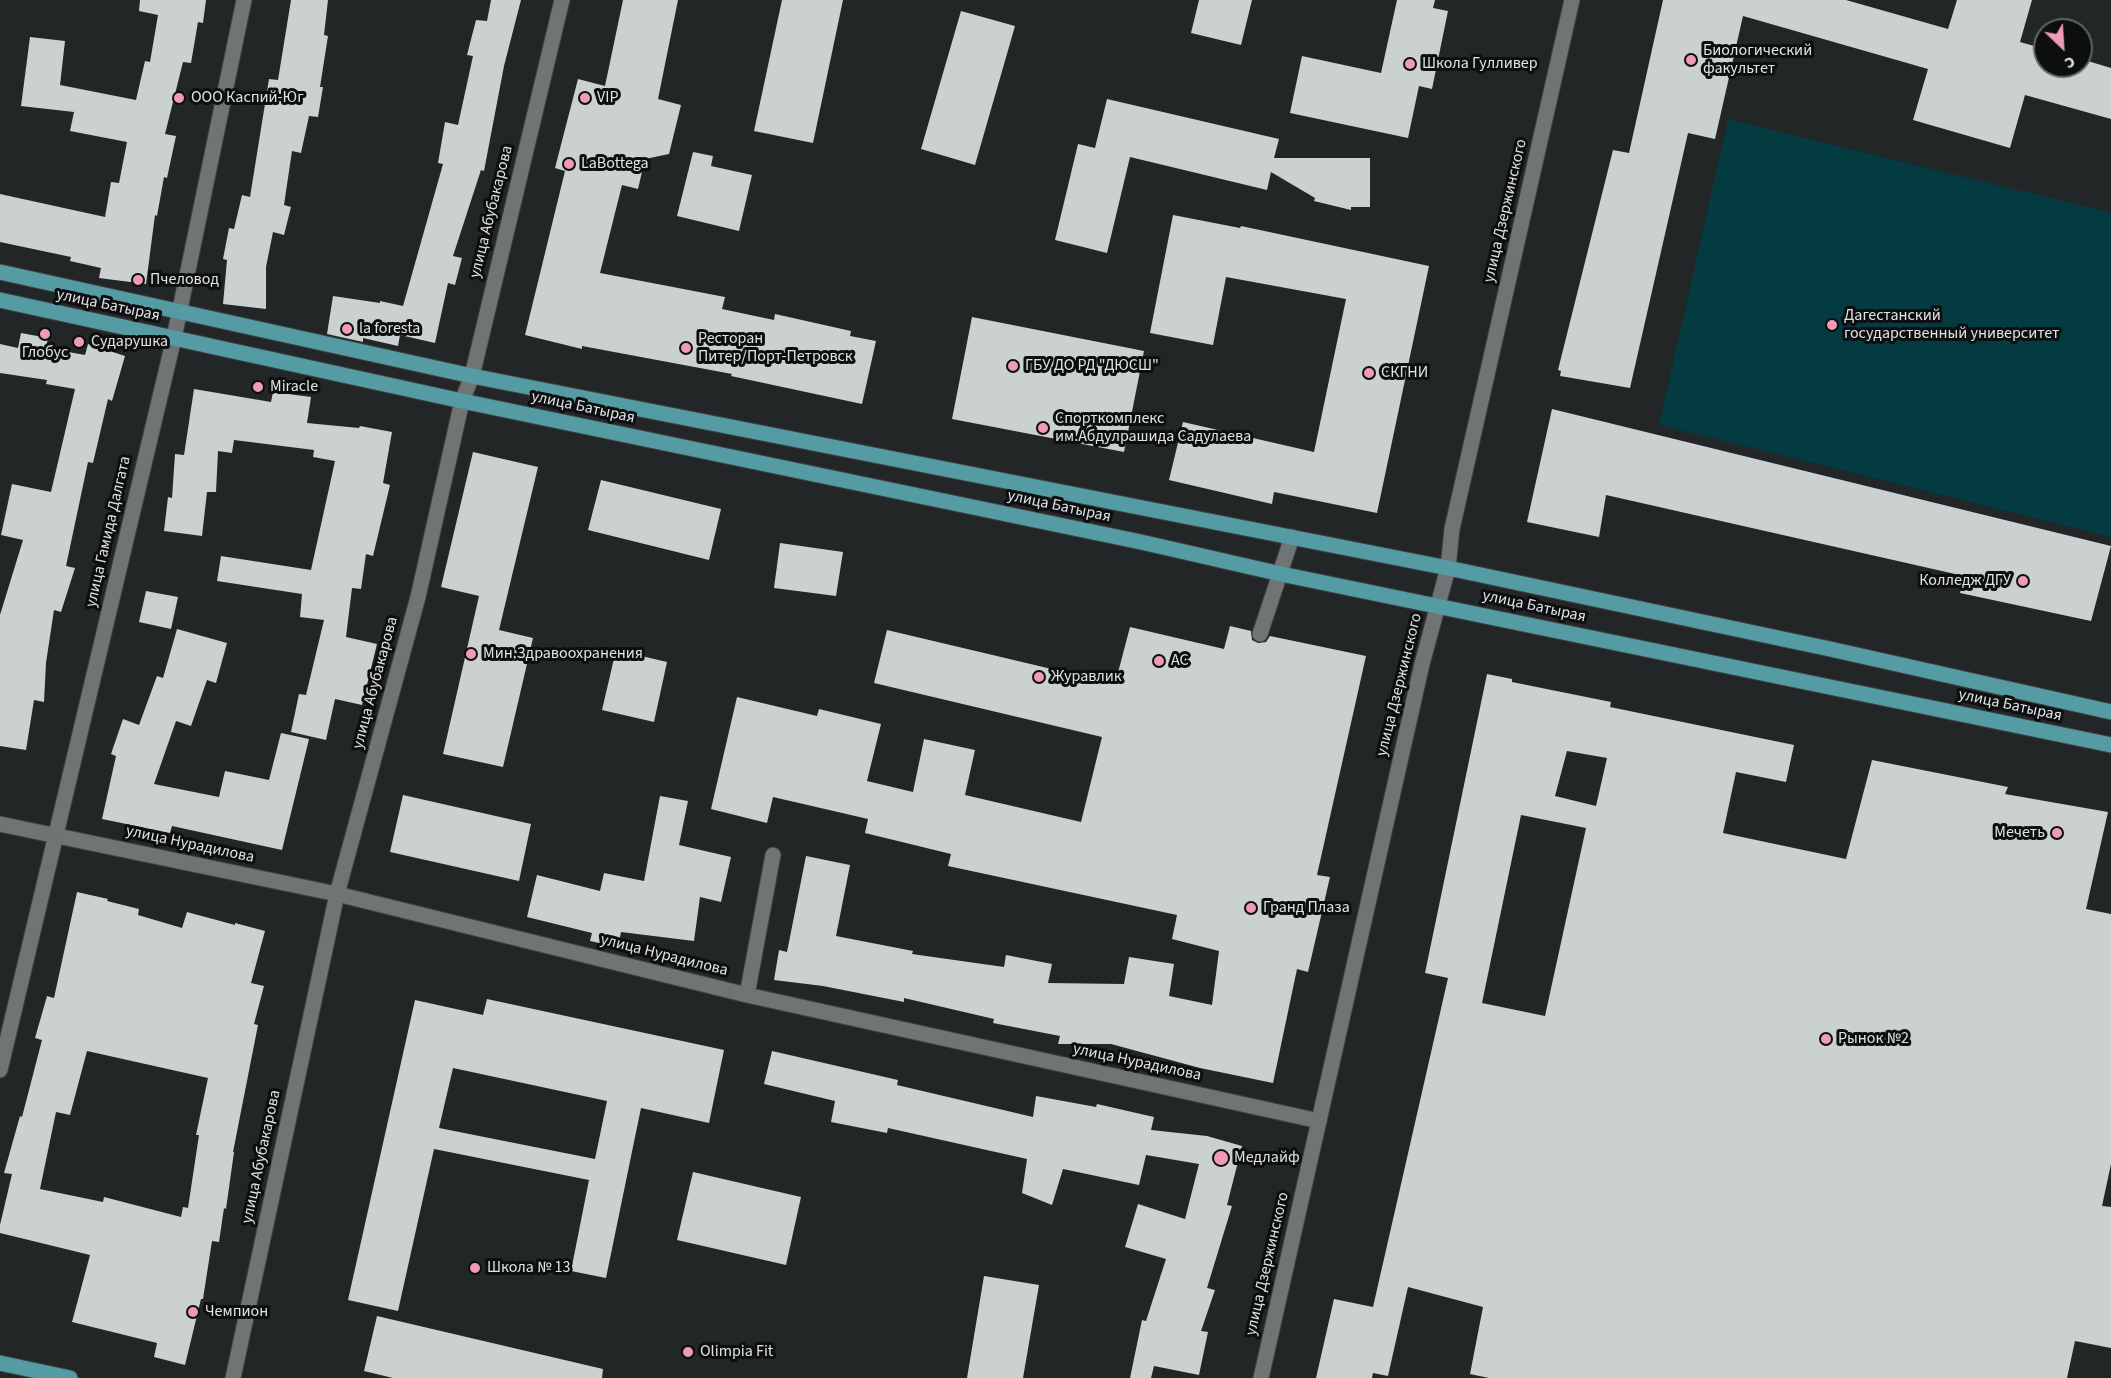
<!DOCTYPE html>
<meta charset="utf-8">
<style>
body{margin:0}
#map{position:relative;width:2111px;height:1378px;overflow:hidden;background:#222626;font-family:"Source Sans 3",sans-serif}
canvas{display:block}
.north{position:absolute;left:2033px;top:18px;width:60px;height:60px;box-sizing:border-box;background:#0d0e0f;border:2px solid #616364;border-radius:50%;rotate:155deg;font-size:16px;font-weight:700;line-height:24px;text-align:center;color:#e0e3e3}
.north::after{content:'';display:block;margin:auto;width:21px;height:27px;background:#ef9ab8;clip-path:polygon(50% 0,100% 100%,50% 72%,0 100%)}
</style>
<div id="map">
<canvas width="2111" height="1378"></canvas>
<div class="north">С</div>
</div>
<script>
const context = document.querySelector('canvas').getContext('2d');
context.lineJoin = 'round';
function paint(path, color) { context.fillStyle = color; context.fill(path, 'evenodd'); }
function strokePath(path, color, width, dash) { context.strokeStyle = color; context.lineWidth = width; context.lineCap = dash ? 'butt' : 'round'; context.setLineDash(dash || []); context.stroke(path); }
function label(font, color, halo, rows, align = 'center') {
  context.font = font + ' "Source Sans 3",sans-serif'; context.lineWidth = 6; context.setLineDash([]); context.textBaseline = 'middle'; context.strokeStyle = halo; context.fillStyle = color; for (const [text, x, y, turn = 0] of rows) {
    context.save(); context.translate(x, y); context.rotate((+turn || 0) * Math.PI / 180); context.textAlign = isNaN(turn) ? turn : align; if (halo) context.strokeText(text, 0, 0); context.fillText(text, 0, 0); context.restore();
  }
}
paint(new Path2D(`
 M 1728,119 L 2111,213 L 2111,537 L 1659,425 Z`), '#043b41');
paint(new Path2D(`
 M 140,0 L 206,0 L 203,23 L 198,22 L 191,63 L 183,62 L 165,134 L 176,136 L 167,178 L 164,177 L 157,216 L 155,215 L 146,284 L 99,278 L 101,268 L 70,261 L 71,257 L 0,242 L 0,194 L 105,217 L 111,182 L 119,183 L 127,142 L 70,131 L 74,112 L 21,106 L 30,37 L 65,41 L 60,85 L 136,100 L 145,61 L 150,62 L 158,15 L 139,11 Z
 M 291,0 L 328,0 L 324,35 L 328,36 L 320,87 L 323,87 L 318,117 L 309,116 L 301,153 L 292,151 L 284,205 L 291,207 L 284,235 L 273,232 L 266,267 L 266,309 L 223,304 L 227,260 L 223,259 L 229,228 L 234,229 L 242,195 L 250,197 L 269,79 L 278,80 Z
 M 491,0 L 521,0 L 504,66 L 484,171 L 481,170 L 453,256 L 462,258 L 455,285 L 448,283 L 435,343 L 400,335 L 398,346 L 363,338 L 363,342 L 327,334 L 333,296 L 380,303 L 380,301 L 403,306 L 443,164 L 438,163 L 445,122 L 458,125 L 473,56 L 467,55 L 476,20 L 487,21 Z
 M 623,0 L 678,0 L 658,99 L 681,105 L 669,154 L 645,159 L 638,189 L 622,185 L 600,273 L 725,297 L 722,309 L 774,320 L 775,314 L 851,331 L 850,336 L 876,341 L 862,404 L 731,376 L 732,374 L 582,346 L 582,349 L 525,335 L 565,171 L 555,168 L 578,79 L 605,86 Z
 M 782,0 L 843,0 L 813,143 L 754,131 Z
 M 1199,0 L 1252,0 L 1241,45 L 1191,33 Z
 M 1397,0 L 1435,0 L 1433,8 L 1448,11 L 1432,89 L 1419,86 L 1408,138 L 1290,113 L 1302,56 L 1381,73 Z
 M 1663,0 L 1846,0 L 1948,29 L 1957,0 L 2032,0 L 2020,42 L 2045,49 L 2045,66 L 2081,66 L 2081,59 L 2111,68 L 2111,119 L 2025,95 L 2010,148 L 1913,120 L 1928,69 L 1743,16 L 1715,139 L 1688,133 L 1630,388 L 1560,376 L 1561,371 L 1558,370 L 1613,150 L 1629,153 Z
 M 961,11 L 1015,26 L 975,165 L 921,149 Z
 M 1107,99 L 1279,139 L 1274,158 L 1370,158 L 1370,207 L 1351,207 L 1351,210 L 1314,201 L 1315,198 L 1271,172 L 1267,190 L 1130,157 L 1107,253 L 1055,240 L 1078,144 L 1095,148 Z
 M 693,152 L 713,156 L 711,166 L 752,175 L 739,231 L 677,216 Z
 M 1173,215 L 1240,228 L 1241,226 L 1429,266 L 1377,513 L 1274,492 L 1272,504 L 1169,480 L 1183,422 L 1314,452 L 1346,299 L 1226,277 L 1213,345 L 1150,333 Z
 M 972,317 L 1144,351 L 1124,452 L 952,419 Z
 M 21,333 L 48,338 L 46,348 L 85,355 L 88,344 L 125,356 L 112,401 L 108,399 L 93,463 L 88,462 L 66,566 L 75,568 L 61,612 L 54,610 L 46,663 L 44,702 L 34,700 L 26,750 L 0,746 L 0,615 L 23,540 L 1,535 L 12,484 L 51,492 L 75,389 L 46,384 L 47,380 L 0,373 L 0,344 L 18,348 Z
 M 194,389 L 271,402 L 273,392 L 311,397 L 307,423 L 359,428 L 360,426 L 392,432 L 383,483 L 390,485 L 373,556 L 366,554 L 361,589 L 352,588 L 346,637 L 377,644 L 362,705 L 335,699 L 326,740 L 291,732 L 299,694 L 306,695 L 324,620 L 300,617 L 302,594 L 217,581 L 221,556 L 311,570 L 335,461 L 313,457 L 314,450 L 234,440 L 232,453 L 218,451 L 216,492 L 207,492 L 202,536 L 164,531 L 168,497 L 172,498 L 175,454 L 184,455 Z
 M 1552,409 L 2111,546 L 2091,621 L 1960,593 L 1964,576 L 1606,495 L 1599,537 L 1527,522 Z
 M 473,452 L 538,467 L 499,630 L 533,638 L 503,767 L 443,754 L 479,596 L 441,587 Z
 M 601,480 L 721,509 L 709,560 L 588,530 Z
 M 780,543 L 843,552 L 836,596 L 774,588 Z
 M 146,591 L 178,597 L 171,629 L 139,622 Z
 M 1230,626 L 1251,631 L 1252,640 L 1258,643 L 1266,642 L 1270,636 L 1366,656 L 1317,875 L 1330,877 L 1308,972 L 1297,969 L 1273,1083 L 1200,1068 L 1111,1044 L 1058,1044 L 1060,1036 L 993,1023 L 994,1019 L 904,998 L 904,1002 L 823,986 L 774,980 L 779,950 L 787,952 L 806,856 L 850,865 L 836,936 L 913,951 L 912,954 L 1004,967 L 1006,955 L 1052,964 L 1048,983 L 1124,984 L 1129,957 L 1174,964 L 1169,996 L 1212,1005 L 1219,951 L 1172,939 L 1177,915 L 948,866 L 951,854 L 865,833 L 868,819 L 773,797 L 767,823 L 711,809 L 737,697 L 817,716 L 819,709 L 881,724 L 867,781 L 913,792 L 924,739 L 975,750 L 965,795 L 1081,822 L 1102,737 L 874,683 L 887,630 L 1115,684 L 1130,627 L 1224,649 Z
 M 177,629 L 227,643 L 216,683 L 207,680 L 191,726 L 176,721 L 154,784 L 219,797 L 225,771 L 269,780 L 281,733 L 309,739 L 282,850 L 172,826 L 170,833 L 102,819 L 116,756 L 111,754 L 123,719 L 139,725 L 157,676 L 163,678 Z
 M 616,650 L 667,662 L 654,722 L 602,710 Z
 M 1487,674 L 1512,679 L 1512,682 L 1611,702 L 1610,707 L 1794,745 L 1786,782 L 1736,772 L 1723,833 L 1846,859 L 1872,760 L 2008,787 L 2005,794 L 2108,812 L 2086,909 L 2111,914 L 2111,1164 L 2102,1206 L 2111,1207 L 2111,1348 L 2075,1341 L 2067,1378 L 1489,1378 L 1470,1374 L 1483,1307 L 1408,1287 L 1388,1376 L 1373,1373 L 1372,1378 L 1316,1378 L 1334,1299 L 1373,1307 L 1448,978 L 1425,973 ZM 1567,751 L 1607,758 L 1596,806 L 1555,796 ZM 1521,815 L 1586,828 L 1545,1016 L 1482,1003 Z
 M 403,795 L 531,824 L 519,881 L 390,852 Z
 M 660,796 L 688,801 L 679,845 L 731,857 L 721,902 L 700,897 L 694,941 L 621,932 L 618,947 L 590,941 L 592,933 L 527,917 L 537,875 L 600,891 L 604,873 L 644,881 Z
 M 77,892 L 108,899 L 107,901 L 139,909 L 138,915 L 182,928 L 187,912 L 235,925 L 235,923 L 265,931 L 251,983 L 264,986 L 254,1024 L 258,1025 L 233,1152 L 234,1152 L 226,1209 L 224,1208 L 219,1242 L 212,1241 L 203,1299 L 201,1299 L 185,1365 L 154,1357 L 157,1343 L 72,1322 L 90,1255 L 0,1233 L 0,1225 L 12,1174 L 4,1173 L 20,1116 L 22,1117 L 42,1040 L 35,1038 L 47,996 L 54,998 ZM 87,1051 L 208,1078 L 196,1135 L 199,1135 L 188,1208 L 183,1207 L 181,1217 L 104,1197 L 103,1202 L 40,1189 L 56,1112 L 70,1115 Z
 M 487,999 L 724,1050 L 709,1123 L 641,1108 L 606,1278 L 571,1271 L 589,1180 L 434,1149 L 398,1311 L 348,1300 L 415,1000 L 483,1015 ZM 453,1068 L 607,1101 L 595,1159 L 439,1128 Z
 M 772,1051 L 898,1080 L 897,1085 L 1033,1117 L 1036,1096 L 1096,1107 L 1097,1104 L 1154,1117 L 1151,1130 L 1207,1136 L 1242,1146 L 1227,1205 L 1232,1206 L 1207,1288 L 1215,1290 L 1201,1331 L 1208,1332 L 1199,1375 L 1154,1366 L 1151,1378 L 1130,1378 L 1142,1320 L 1146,1321 L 1166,1259 L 1125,1247 L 1138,1204 L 1185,1219 L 1199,1164 L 1146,1155 L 1139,1185 L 1063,1169 L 1052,1205 L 1022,1193 L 1027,1159 L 888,1128 L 887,1133 L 831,1122 L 835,1101 L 764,1084 Z
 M 693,1172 L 801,1197 L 786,1265 L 677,1240 Z
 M 984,1276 L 1039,1285 L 1023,1378 L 967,1378 Z
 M 377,1316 L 603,1369 L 602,1378 L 393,1378 L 364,1371 Z`), '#cbd0d1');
const street = new Path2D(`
 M 1260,634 L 1292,537
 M 0,824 L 337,894 L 747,995 L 1319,1121
 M 747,995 L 773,855
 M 233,1378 L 337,894 L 418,597 L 462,401 L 472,376 L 562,0`);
const secondary = new Path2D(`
 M 0,1070 L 174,338 L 244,0
 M 1261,1378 L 1422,664 L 1448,568 L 1452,529 L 1572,0`);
const primary = new Path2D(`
 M 0,272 L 472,376 L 1448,568 L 1830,649 L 2111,712
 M 0,300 L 462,401 L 1141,542 L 1281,574 L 2111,745
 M 0,1363 L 70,1378`);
strokePath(street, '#3e4242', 17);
strokePath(secondary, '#3e4242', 17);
strokePath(primary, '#3e4242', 17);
strokePath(street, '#6f7474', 15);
strokePath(secondary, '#6f7474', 15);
strokePath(primary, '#559ba4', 15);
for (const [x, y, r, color] of [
 [1691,60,6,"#ef9ab8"],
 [1410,64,6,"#ef9ab8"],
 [179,98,6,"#ef9ab8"],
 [585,98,6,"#ef9ab8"],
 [569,164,6,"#ef9ab8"],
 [138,280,6,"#ef9ab8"],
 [1832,325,6,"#ef9ab8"],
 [347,329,6,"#ef9ab8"],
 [45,334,6,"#ef9ab8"],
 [79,342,6,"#ef9ab8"],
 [686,348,6,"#ef9ab8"],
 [1013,366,6,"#ef9ab8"],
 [1369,373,6,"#ef9ab8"],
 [258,387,6,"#ef9ab8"],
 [1043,428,6,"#ef9ab8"],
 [2023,581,6,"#ef9ab8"],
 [471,654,6,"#ef9ab8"],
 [1159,661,6,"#ef9ab8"],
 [1039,677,6,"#ef9ab8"],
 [2057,833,6,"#ef9ab8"],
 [1251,908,6,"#ef9ab8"],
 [1826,1039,6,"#ef9ab8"],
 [1221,1158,8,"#ef9ab8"],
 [475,1268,6,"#ef9ab8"],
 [193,1312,6,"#ef9ab8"],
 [688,1352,6,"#ef9ab8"]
]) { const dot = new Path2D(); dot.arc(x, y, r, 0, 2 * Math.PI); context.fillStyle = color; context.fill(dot); strokePath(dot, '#0d0e0f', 2); }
label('16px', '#e0e3e3', '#0d0e0f', [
 ["Биологический",1703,51],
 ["факультет",1703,69],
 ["Школа Гулливер",1422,64],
 ["ООО Каспий-Юг",191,98],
 ["VIP",597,98],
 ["LaBottega",581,164],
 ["Пчеловод",150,280],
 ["Дагестанский",1844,316],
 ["государственный университет",1844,334],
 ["la foresta",359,329],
 ["Ресторан",698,339],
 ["Питер/Порт-Петровск",698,357],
 ["Сударушка",91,342],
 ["Глобус",45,353,"center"],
 ["ГБУ ДО РД \"ДЮСШ\"",1025,366],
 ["СКГНИ",1381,373],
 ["Miracle",270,387],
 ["Спорткомплекс",1055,419],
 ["им.Абдулрашида Садулаева",1055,437],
 ["Колледж ДГУ",2011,581,"right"],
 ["Мин.Здравоохранения",483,654],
 ["АС",1171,661],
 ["Журавлик",1051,677],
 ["Мечеть",2045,833,"right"],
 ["Гранд Плаза",1263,908],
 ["Рынок №2",1838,1039],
 ["Медлайф",1234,1158],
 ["Школа № 13",487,1268],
 ["Чемпион",205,1312],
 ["Olimpia Fit",700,1352]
], 'left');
label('16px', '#e0e3e3', '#0d0e0f', [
 ["улица Дзержинского",1506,211,-77],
 ["улица Абубакарова",492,212,-76],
 ["улица Батырая",108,306,12],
 ["улица Батырая",583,408,12],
 ["улица Батырая",1059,507,12],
 ["улица Гамида Далгата",109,532,-77],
 ["улица Батырая",1534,607,12],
 ["улица Абубакарова",376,683,-75],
 ["улица Дзержинского",1400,685,-76],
 ["улица Батырая",2010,706,12],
 ["улица Нурадилова",190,845,12],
 ["улица Нурадилова",664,956,14],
 ["улица Нурадилова",1137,1063,12],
 ["улица Абубакарова",262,1157,-78],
 ["улица Дзержинского",1268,1264,-77]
]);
</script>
